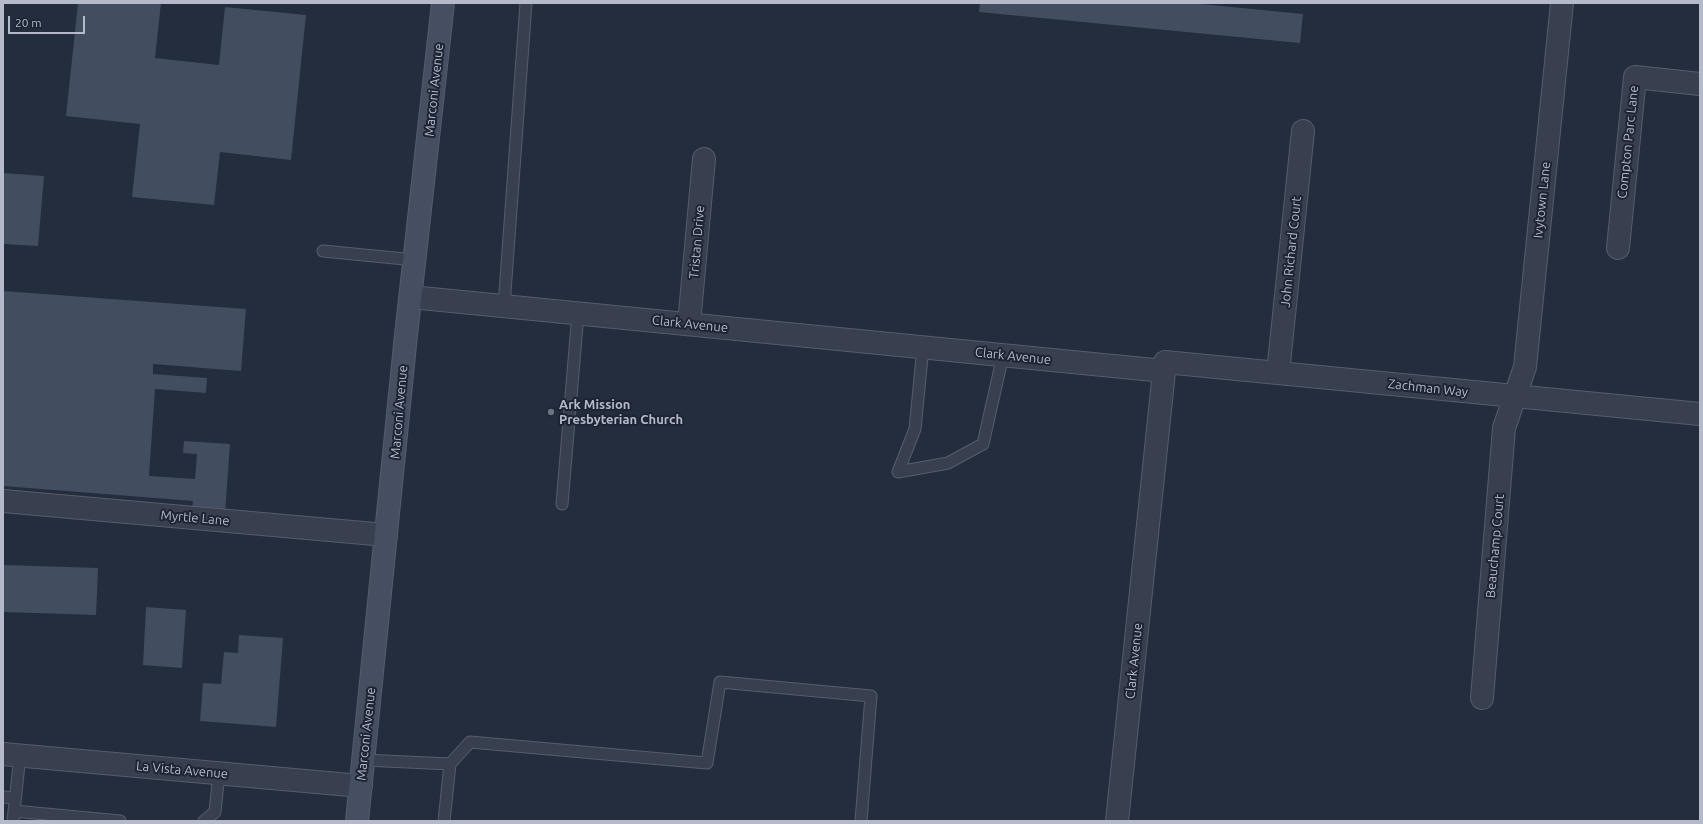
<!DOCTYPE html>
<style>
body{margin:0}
#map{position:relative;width:1703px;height:824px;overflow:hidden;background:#242d3e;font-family:Ubuntu,sans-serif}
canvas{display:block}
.frame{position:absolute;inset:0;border:4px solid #b4bac9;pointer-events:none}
.scale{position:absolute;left:8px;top:16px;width:77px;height:18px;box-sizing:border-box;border:2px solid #b4bac9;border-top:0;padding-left:5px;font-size:12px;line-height:14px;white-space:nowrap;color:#b4bac9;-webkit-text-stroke:3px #1d2433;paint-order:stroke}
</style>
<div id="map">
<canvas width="1703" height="824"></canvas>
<div class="frame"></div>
<div class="scale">20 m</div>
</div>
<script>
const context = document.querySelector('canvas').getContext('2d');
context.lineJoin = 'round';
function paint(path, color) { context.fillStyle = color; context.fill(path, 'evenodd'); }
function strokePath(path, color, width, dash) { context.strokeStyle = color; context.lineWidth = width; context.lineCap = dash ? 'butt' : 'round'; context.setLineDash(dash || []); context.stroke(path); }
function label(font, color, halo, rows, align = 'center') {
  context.font = font + ' Ubuntu,sans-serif'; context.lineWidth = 4; context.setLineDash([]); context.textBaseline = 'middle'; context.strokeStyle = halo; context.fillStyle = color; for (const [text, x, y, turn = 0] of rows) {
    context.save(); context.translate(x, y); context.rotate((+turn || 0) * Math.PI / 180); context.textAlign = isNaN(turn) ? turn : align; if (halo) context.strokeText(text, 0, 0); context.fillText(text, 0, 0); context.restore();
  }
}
paint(new Path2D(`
 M 78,3 L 161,3 L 155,58 L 219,65 L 225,7 L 306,15 L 291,160 L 220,152 L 214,205 L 132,197 L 140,124 L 66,116 Z
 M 980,3 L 1191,3 L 1303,14 L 1300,43 L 979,12 Z
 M 3,173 L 44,176 L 38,246 L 3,244 Z
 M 3,291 L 246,309 L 241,371 L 153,364 L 153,374 L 207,378 L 206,393 L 155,389 L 149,476 L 195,479 L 197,454 L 183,453 L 184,441 L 230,444 L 225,513 L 192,510 L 193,501 L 3,486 Z
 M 3,565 L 98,568 L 96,615 L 3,612 Z
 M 146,607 L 186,610 L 182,668 L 143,665 Z
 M 239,635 L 283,638 L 276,727 L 200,721 L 203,683 L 221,684 L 224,652 L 238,653 Z`), '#434d60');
const lane = new Path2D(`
 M 323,251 L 415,260
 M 504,306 L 526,3
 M 923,347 L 915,429 L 898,472 L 948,463 L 983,444 L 1003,355
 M 562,504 L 578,313
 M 364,760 L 450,764
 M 3,797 L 15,798
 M 14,811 L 120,821
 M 13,821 L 20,755
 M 204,821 L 215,812 L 219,773
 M 444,821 L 450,764 L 470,742 L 707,763 L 720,682 L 871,696 L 861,821`);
const street = new Path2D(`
 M 1618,248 L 1635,77 L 1700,84
 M 411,297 L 1164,371
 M 689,324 L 704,159
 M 1278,373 L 1303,131
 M 3,501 L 386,535
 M 1482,698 L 1504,428 L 1525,367 L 1562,3
 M 3,754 L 361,786
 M 1117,821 L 1165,362 L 1700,414`);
const secondary = new Path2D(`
 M 357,821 L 406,335 L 443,3`);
strokePath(lane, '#565d6c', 13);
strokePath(street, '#565d6c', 24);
strokePath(secondary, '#565d6c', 24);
strokePath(lane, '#383f4e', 11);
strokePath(street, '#383f4e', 22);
strokePath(secondary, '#464e61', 22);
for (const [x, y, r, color] of [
 [551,412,4,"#6b7280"]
]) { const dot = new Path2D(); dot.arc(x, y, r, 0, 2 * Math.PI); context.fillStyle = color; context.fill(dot); strokePath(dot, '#1d2433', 1.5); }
label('13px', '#b4bac9', '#1d2433', [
 ["Marconi Avenue",434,90,-84],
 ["Compton Parc Lane",1628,142,-84],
 ["Ivytown Lane",1542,200,-84],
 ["Tristan Drive",697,242,-85],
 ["John Richard Court",1291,252,-84],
 ["Clark Avenue",690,324,6],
 ["Clark Avenue",1013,356,6],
 ["Zachman Way",1428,388,6],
 ["Marconi Avenue",399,412,-85],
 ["Myrtle Lane",195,518,5],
 ["Beauchamp Court",1495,546,-85],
 ["Clark Avenue",1134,661,-84],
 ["Marconi Avenue",366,734,-84],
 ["La Vista Avenue",182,770,5]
]);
label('bold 13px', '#b4bac9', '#1d2433', [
 ["Ark Mission",559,405],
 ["Presbyterian Church",559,420]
], 'left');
</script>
